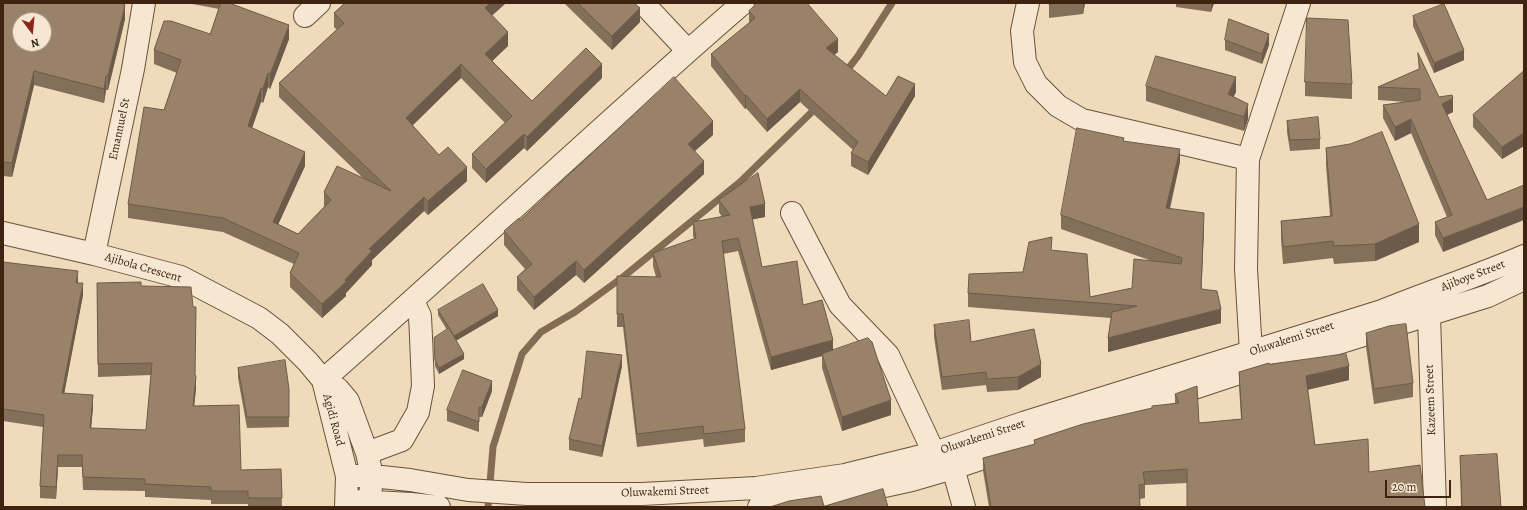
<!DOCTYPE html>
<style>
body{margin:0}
#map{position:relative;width:1527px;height:510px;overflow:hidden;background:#efdaba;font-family:Alegreya,serif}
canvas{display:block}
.frame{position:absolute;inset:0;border:4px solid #3e2311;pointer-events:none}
.north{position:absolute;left:12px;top:12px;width:40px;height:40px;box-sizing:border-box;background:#f5e7d2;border:1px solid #ac9985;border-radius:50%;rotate:164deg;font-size:11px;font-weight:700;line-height:16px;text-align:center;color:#3e2311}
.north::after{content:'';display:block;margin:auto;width:14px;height:18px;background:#8f2418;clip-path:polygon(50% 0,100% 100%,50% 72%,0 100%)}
.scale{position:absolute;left:1385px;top:480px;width:66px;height:18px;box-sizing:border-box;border:2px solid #3e2311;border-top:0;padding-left:5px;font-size:12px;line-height:14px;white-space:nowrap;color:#3e2311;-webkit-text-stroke:3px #f5e7d2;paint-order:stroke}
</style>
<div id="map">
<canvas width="1527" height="510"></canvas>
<div class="frame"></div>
<div class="north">N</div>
<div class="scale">20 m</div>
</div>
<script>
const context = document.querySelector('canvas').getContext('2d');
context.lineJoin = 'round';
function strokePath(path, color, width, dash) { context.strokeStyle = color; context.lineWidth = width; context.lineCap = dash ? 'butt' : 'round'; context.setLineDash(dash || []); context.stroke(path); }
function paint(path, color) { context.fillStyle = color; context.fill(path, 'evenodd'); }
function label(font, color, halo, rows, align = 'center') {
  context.font = font + ' Alegreya,serif'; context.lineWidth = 3.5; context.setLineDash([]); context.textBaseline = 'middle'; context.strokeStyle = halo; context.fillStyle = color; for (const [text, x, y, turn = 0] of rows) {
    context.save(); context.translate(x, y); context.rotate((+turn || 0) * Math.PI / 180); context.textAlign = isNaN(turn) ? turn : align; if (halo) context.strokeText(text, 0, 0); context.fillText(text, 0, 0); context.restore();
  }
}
strokePath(new Path2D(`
 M 844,74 L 858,56 L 892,3
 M 488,507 L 493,447 L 522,354 L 541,332 L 575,312 L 623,277 L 740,182 L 817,107`), '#846c54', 7);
const minor = new Path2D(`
 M 643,3 L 688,51
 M 1028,3 L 1022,31 L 1025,62 L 1036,84 L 1058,106 L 1082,120 L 1248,159
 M 305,16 L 319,3
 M 792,213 L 840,305 L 888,355 L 934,453
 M 3,233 L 94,254 L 181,277 L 259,318 L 280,334 L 308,362 L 323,380 L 338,389 L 348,401 L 367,453 L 372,476 L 369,507
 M 94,254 L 133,69 L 144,3
 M 1425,303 L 1429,315 L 1435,507
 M 1251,352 L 1246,269 L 1248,159 L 1299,3
 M 323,380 C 464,256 601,126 743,3
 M 323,380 L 347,476 L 346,507
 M 367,453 L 402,440 L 418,412 L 423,386 L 421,337 L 420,316 L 413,301
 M 953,468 L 964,507
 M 347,476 L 372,476 L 410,480 L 468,490 L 527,494 L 642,494 L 756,488 L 845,475 L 934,453 L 1023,423 L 1382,311 C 1429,292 1477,276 1524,256
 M 356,501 L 411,504 L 439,507
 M 759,507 L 848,494 L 912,480 L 953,468 L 1239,373 L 1319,349 L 1488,296 L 1524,279`);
strokePath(minor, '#6a513b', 24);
strokePath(minor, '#f5e7d2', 22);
paint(new Path2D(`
 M 3,3 L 125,19 L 108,90 L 106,90 L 104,103 L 34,85 L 12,177 L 3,176 Z
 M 187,3 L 230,3 L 289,39 L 270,89 L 268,87 L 263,103 L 261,102 L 252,128 L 305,166 L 278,224 L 298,234 L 324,207 L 324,192 L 363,178 L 279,97 L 279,83 L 337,30 L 334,27 L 334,13 L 345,3 L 506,3 L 492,15 L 508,46 L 492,61 L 532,101 L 602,78 L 527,151 L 524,148 L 486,183 L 472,168 L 472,154 L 505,123 L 461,78 L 412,125 L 439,155 L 467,181 L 428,215 L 424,211 L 372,260 L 372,265 L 346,293 L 346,296 L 322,318 L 290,287 L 290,273 L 294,264 L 223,232 L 128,218 L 128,204 L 164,110 L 177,73 L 154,64 L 154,50 L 210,34 L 219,9 Z
 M 564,3 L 634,3 L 640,22 L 612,50 Z
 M 1049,3 L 1085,3 L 1083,14 L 1049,18 Z
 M 1173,3 L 1214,3 L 1211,12 L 1176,7 L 1176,4 Z
 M 749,11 L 838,52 L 834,55 L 886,96 L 915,96 L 868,175 L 851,166 L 851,153 L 853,150 L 800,102 L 767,132 L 746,108 L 745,109 L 711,66 L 711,54 L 749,23 Z
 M 1413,16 L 1464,60 L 1434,73 L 1413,26 Z
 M 1225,40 L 1269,45 L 1262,64 L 1225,50 Z
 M 1419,69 L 1439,97 L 1453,112 L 1447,115 L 1487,200 L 1443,252 L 1435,235 L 1435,222 L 1447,217 L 1411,133 L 1395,141 L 1383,118 L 1383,105 L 1406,102 L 1378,100 L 1378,87 Z
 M 1524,71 L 1524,146 L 1502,159 L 1473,127 L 1473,115 Z
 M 1305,82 L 1352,84 L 1352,99 L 1305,96 Z
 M 1146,86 L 1236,92 L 1233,97 L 1248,119 L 1244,131 L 1146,101 Z
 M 1287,121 L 1320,139 L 1320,149 L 1290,151 L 1287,132 Z
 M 713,135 L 695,151 L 704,174 L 584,283 L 576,275 L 534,310 L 517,290 L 517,277 L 525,269 L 504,245 L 504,231 L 520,220 Z
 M 1124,141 L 1180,162 L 1170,209 L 1204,227 L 1201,289 L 1221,323 L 1108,352 L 1111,318 L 968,307 L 968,293 L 1023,272 L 1052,251 L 1090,297 L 1132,288 L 1152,261 L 1061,229 L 1061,215 Z
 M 1326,148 L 1419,242 L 1375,261 L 1334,264 L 1333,258 L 1283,264 L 1281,239 L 1281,221 L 1330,216 L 1326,165 Z
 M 719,200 L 765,217 L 752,219 L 762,267 L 803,305 L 833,350 L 891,415 L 842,431 L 822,368 L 822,356 L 771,370 L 738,251 L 723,254 L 745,429 L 745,442 L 704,447 L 703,439 L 637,447 L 623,327 L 617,327 L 617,314 L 656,277 L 653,266 L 653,253 L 694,239 L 693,235 L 693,222 L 722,217 L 719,212 Z
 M 3,262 L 78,283 L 83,295 L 64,393 L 93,407 L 91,428 L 146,430 L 151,375 L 98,377 L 97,283 L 141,286 L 195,375 L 196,388 L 194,406 L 241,470 L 281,469 L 282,507 L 248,507 L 248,504 L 211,504 L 211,500 L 145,497 L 145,491 L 83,490 L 82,467 L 58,467 L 56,499 L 40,498 L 40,486 L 43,427 L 3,421 Z
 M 438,310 L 498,316 L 456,340 L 464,359 L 439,374 L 435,366 L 434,338 L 447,330 L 438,315 Z
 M 934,325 L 971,342 L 1041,377 L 1018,390 L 987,392 L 986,385 L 942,390 L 934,337 Z
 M 1366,333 L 1413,383 L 1413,397 L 1374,404 L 1366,347 Z
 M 1269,364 L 1349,380 L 1307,390 L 1315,445 L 1369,472 L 1425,507 L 1187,483 L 1145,485 L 1145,498 L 1140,499 L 1140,507 L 989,507 L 983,471 L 983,458 L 1034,445 L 1034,440 L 1175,403 L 1175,394 L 1199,423 L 1241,419 L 1239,386 L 1239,372 Z
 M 622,366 L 602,457 L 569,450 L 569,439 Z
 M 238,368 L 289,389 L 289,427 L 247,428 L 238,378 Z
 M 492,391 L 482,417 L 479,417 L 479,432 L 447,421 L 447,410 Z
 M 1460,456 L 1501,507 L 1461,507 Z`), '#84705a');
paint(new Path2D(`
 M 490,3 L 506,3 L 485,22 L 485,8 Z
 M 1083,3 L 1085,3 L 1083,14 Z
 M 1211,3 L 1214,3 L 1211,12 Z
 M 125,5 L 125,19 L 108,90 L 108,76 Z
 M 640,8 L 640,22 L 612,50 L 612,36 Z
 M 289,25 L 289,39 L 270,89 L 270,75 Z
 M 508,32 L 508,46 L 485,68 L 485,54 Z
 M 1269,34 L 1269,45 L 1262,64 L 1262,54 Z
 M 838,39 L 838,52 L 826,61 L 826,48 Z
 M 1464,50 L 1464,60 L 1434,73 L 1434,63 Z
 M 461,64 L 461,78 L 406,132 L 406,118 Z
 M 602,64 L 602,78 L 527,151 L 527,137 Z
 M 34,71 L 34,85 L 12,177 L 12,163 Z
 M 268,73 L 268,87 L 263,103 L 263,89 Z
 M 106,76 L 106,90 L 104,103 L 104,89 Z
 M 1236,77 L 1236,92 L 1228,109 L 1228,94 Z
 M 915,84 L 915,96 L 868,175 L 868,162 Z
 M 261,88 L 261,102 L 248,140 L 248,126 Z
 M 800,89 L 800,102 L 767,132 L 767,119 Z
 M 746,95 L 746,108 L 745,109 L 745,96 Z
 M 1453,98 L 1453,112 L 1442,117 L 1442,104 Z
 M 1248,104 L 1248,119 L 1244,131 L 1244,117 Z
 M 1411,119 L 1411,133 L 1395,141 L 1395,127 Z
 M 713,121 L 713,135 L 688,157 L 688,144 Z
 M 1524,133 L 1524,146 L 1502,159 L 1502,147 Z
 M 524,134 L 524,148 L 486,183 L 486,169 Z
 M 1180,149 L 1180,162 L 1166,222 L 1166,208 Z
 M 305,152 L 305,166 L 273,236 L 273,222 Z
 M 704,161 L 704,174 L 584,283 L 584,270 Z
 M 467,167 L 467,181 L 428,215 L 428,201 Z
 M 424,197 L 424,211 L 372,260 L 372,265 L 346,293 L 346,296 L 322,318 L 322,304 L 345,280 L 369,249 Z
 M 765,204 L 765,217 L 750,220 L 750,207 Z
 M 1524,207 L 1524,220 L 1443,252 L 1443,238 Z
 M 1204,213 L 1204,227 L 1201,303 L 1201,289 Z
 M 1419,224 L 1419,242 L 1375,261 L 1375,244 Z
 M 576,261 L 576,275 L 534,310 L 534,297 Z
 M 78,271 L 78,283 L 76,283 Z
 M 83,283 L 83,295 L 62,405 L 62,393 Z
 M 1221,309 L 1221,323 L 1108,352 L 1108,338 Z
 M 498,310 L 498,316 L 454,342 L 454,336 Z
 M 833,340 L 833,353 L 822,354 L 822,356 L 771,370 L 771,357 Z
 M 464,354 L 464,359 L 439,374 L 439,368 Z
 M 622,355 L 622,366 L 602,457 L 602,446 Z
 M 1041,364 L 1041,377 L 1018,390 L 1018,377 Z
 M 1349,366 L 1349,380 L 1306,390 L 1306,376 Z
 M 196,376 L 196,388 L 193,419 L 193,406 Z
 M 492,381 L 492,391 L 482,417 L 482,407 Z
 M 93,395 L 93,407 L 90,441 L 90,428 Z
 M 891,400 L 891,415 L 842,431 L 842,417 Z
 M 58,455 L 58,467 L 56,499 L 56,487 Z`), '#6c5b4a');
const building = new Path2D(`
 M 3,3 L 120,3 L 125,5 L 108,76 L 106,76 L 104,89 L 34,71 L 12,163 L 3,162 ZM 20,20 L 44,20 L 44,44 L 20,44 Z
 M 221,3 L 229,3 L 289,25 L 270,75 L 268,73 L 263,89 L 261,88 L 248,126 L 305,152 L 273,222 L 298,234 L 331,200 L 324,192 L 337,166 L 391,191 L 279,83 L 344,23 L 334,13 L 345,3 L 490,3 L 485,8 L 508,32 L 485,54 L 532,101 L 586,48 L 602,64 L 527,137 L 524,134 L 486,169 L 472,154 L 512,116 L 461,64 L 406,118 L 439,155 L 448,147 L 467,167 L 428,201 L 424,197 L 369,249 L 372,251 L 345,280 L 346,282 L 322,304 L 290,273 L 299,253 L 223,218 L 128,204 L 144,107 L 164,110 L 181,60 L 154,50 L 164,21 L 171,21 L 210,34 Z
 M 578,3 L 634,3 L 640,8 L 612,36 Z
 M 758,3 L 807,3 L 838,39 L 826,48 L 886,96 L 898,76 L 915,84 L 868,162 L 851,153 L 858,142 L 800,89 L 767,119 L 746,95 L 745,96 L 711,54 L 755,18 L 749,11 Z
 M 1049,3 L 1059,3 L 1049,4 Z
 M 1444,4 L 1464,50 L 1434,63 L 1413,16 Z
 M 1307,18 L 1348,20 L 1352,84 L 1305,82 Z
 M 1229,19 L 1269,34 L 1262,54 L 1225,40 Z
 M 1418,53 L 1439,97 L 1452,95 L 1453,98 L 1442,104 L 1487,200 L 1524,185 L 1524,207 L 1443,238 L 1435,222 L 1452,215 L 1411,119 L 1395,127 L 1383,105 L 1420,100 L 1420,89 L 1378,87 L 1419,69 Z
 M 1156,56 L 1236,77 L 1228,94 L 1248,104 L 1244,117 L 1146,86 Z
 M 1524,71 L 1524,133 L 1502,147 L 1473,115 Z
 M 674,77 L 713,121 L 688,144 L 704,161 L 584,270 L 576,261 L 534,297 L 517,277 L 532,264 L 504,231 L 519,218 L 520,220 Z
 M 1318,117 L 1320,139 L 1290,140 L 1287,121 Z
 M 1077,128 L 1124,138 L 1123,141 L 1180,149 L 1166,208 L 1204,213 L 1201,289 L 1217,291 L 1221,309 L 1108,338 L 1112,312 L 1137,306 L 968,293 L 969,274 L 1023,272 L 1029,242 L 1052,237 L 1051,250 L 1087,254 L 1090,297 L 1132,288 L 1134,259 L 1181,264 L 1182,258 L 1061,215 Z
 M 1382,132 L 1419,224 L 1375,244 L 1334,246 L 1333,241 L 1283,247 L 1281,221 L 1332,216 L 1326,148 L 1350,144 Z
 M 758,173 L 765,204 L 750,207 L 762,267 L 797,261 L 803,305 L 822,300 L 833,340 L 771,357 L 738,238 L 722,241 L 745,429 L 704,434 L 703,426 L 637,434 L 623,314 L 617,314 L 617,276 L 661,277 L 653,253 L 696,238 L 693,222 L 730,215 L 719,200 Z
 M 3,262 L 78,271 L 76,283 L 83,283 L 62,393 L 93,395 L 90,428 L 146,430 L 152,363 L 98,364 L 97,283 L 141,282 L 141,286 L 191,287 L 193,307 L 196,307 L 195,375 L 196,376 L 193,406 L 239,405 L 241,470 L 281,469 L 282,498 L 248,498 L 248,491 L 211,491 L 211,487 L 145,484 L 145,479 L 83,477 L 82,455 L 58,455 L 56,487 L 40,486 L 44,415 L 3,409 Z
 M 483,284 L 498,310 L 454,336 L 438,310 Z
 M 969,320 L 971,342 L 1034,329 L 1041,364 L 1018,377 L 987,379 L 986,372 L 942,377 L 934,325 Z
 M 1406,324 L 1413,383 L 1374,389 L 1366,333 L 1389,326 Z
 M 449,328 L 464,354 L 439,368 L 435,360 L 434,338 Z
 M 868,338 L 872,342 L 891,400 L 842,417 L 822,354 Z
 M 587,351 L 622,355 L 602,446 L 569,439 L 579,398 L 581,399 Z
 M 1346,354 L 1349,366 L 1306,376 L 1315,445 L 1368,439 L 1369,472 L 1420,465 L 1425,507 L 1187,507 L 1187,469 L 1143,472 L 1145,484 L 1139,485 L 1140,507 L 991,507 L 983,458 L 1035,444 L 1034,440 L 1083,424 L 1152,408 L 1152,406 L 1179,403 L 1175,394 L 1197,386 L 1199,423 L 1242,419 L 1239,372 L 1269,363 L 1269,364 Z
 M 285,360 L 289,389 L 289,417 L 247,417 L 238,368 Z
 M 463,370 L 492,381 L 482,407 L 479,407 L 479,422 L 447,410 Z
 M 1497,454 L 1501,507 L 1462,507 L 1460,456 Z
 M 883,489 L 888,507 L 770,507 L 789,501 L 821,496 L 824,506 Z`);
paint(building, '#9a8269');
strokePath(building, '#6c5b4a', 1);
label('12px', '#3e2311', '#f5e7d2', [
 ["Emannuel St",120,129,-78],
 ["Ajibola Crescent",143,268,16],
 ["Ajiboye Street",1473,276,-21],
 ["Oluwakemi Street",1292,339,-18],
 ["Kazeem Street",1431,400,-92],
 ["Agidi Road",333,420,75],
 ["Oluwakemi Street",983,437,-18],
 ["Oluwakemi Street",665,492,-2]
]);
</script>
